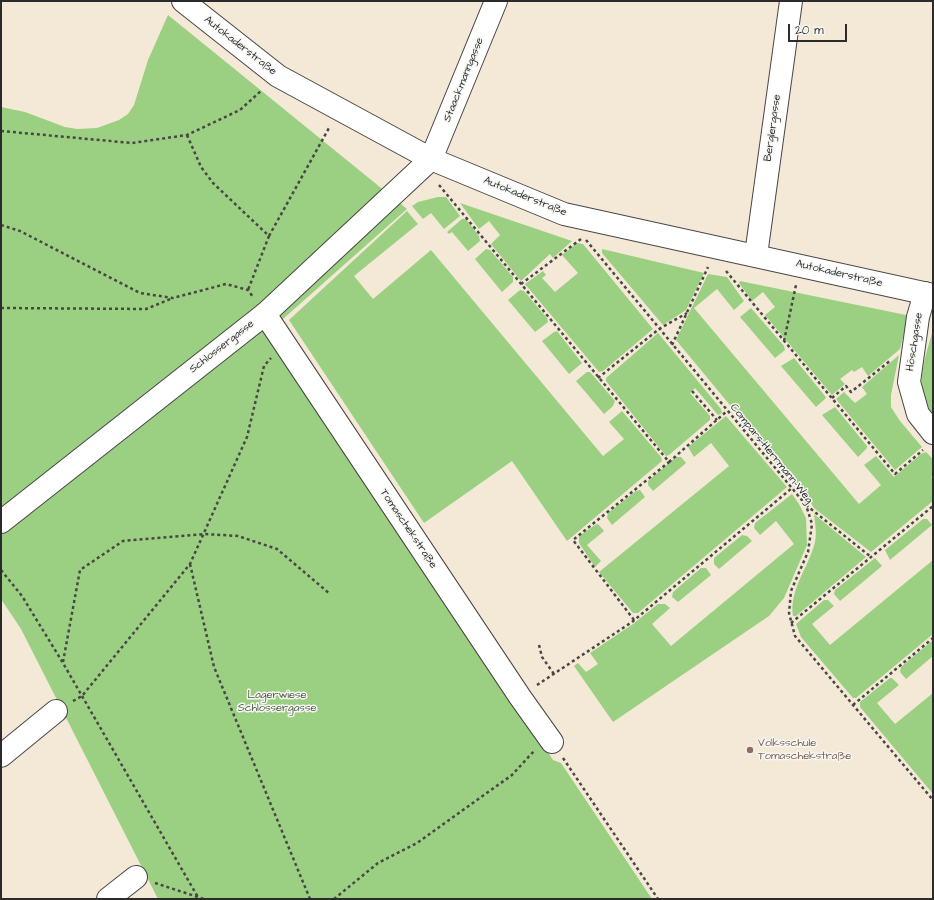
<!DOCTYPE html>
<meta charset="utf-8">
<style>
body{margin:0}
#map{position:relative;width:934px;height:900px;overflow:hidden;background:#f4e8d6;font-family:"Architects Daughter",sans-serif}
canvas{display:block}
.frame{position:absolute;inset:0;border:2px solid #2b2b2b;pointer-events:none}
.scale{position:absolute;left:788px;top:24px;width:59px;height:18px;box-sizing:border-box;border:2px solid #2b2b2b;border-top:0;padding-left:5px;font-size:12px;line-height:14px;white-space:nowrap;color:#2b2b2b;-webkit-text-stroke:3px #f6f6f2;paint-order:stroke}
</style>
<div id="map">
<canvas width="934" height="900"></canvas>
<div class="frame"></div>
<div class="scale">20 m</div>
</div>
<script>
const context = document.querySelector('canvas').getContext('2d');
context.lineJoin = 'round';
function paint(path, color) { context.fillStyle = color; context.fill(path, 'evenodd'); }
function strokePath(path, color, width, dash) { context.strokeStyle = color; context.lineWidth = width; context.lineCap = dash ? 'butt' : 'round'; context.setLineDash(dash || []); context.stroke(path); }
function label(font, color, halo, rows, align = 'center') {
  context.font = font + ' "Architects Daughter",sans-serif'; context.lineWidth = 3; context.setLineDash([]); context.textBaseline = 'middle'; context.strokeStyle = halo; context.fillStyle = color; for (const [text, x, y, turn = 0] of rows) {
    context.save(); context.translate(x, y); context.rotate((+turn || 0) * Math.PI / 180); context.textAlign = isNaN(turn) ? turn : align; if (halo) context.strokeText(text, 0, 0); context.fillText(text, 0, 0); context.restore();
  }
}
paint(new Path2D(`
 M 168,15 L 407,209 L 266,334 L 553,760 L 561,763 L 652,899 L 158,899 L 21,629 L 1,599 L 1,107 L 25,112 L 65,127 L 77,129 L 97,128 L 119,120 L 128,114 L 134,105 L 148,60 Z
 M 438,197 L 446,197 L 460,216 L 444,229 L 431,213 L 423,219 L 412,206 L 418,202 Z
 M 460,203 L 572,241 L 553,258 L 550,254 L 521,281 L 491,244 L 500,235 L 489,221 L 479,229 Z
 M 407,211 L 418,224 L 354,276 L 373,299 L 431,250 L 603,456 L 624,439 L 609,422 L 622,411 L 661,457 L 662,461 L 567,541 L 512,461 L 424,523 L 289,320 Z
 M 462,219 L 466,219 L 479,236 L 480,241 L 468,251 L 452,232 L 449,234 L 447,232 Z
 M 577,243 L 583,244 L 653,329 L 603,371 L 599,372 L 525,284 L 543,271 L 546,275 L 542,278 L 555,292 L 578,273 L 562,255 Z
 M 486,249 L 490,250 L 513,277 L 513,282 L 502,292 L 475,259 Z
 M 602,249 L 704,273 L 686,310 L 663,325 L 602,253 Z
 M 708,274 L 727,277 L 744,301 L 734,310 L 717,289 L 694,308 L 859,504 L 881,485 L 864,465 L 876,456 L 894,477 L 921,454 L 926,452 L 933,459 L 933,476 L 931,477 L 933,479 L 933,501 L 871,552 L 814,508 L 811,503 L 676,340 Z
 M 740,281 L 906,315 L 908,317 L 900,349 L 868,376 L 862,367 L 854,372 L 852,370 L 840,379 L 845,384 L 832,395 L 765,315 L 775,307 L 763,292 L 752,301 L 739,283 Z
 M 520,290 L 524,291 L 547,318 L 548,322 L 535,332 L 508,300 Z
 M 751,308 L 784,346 L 785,350 L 775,358 L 740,317 Z
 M 933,330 L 933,418 C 912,392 925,358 933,330 Z
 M 557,331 L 582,363 L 569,374 L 542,341 L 554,332 Z
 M 658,333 L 721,409 L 722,413 L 718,415 L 695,388 L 690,393 L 710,416 L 710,420 L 669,455 L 666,456 L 606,381 L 606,378 Z
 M 899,355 L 891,395 L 891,407 L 900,421 L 922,447 L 895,470 L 836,399 L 844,392 L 855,403 L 867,394 L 862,387 Z
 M 794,358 L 825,396 L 826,398 L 816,407 L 781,366 Z
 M 587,372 L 590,372 L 615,401 L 613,406 L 604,414 L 576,381 Z
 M 835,407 L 867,446 L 867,448 L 858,457 L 822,415 Z
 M 726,416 L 787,487 L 638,613 L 633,613 L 599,572 L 729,466 L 711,443 L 694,457 L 688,447 Z
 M 676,457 L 681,457 L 686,463 L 653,491 L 648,485 L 648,481 Z
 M 640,490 L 645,497 L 612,525 L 607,518 L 608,513 L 636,491 Z
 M 792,494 L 799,504 L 806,518 L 807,545 L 784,598 L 769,616 L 613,722 L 574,666 L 578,663 L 586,672 L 598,664 L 590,653 L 633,624 L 658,604 L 665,604 L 670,608 L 652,624 L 671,646 L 794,544 L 776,521 L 760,535 L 754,528 L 755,523 Z
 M 814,514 L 866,557 L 796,616 L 793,616 C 789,589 809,567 815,542 C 817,533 815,523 814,514 Z
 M 923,519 L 927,519 L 932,525 L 890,560 L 885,550 Z
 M 598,524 L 604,531 L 587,545 L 601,561 L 595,567 L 579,543 L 579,536 L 595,525 Z
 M 742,535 L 747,536 L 752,541 L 719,569 L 714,564 L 714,558 Z
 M 875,558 L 882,566 L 840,601 L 834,594 L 835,590 Z
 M 933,560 L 933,634 L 856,698 L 853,698 L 801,637 L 796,624 L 824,600 L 828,600 L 834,606 L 812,624 L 830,645 Z
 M 701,568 L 706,568 L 711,575 L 678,602 L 672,597 L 673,592 Z
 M 933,640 L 933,656 L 906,679 L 900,672 L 901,667 Z
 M 890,678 L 892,678 L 899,685 L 877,703 L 895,724 L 933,693 L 933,794 L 860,707 L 860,702 Z`), '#9bd082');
const minor = new Path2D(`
 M 183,1 L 278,76 L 431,159 L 496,1
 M 756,255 L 791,1
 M 925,293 L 918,317 L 909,382 L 918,414 L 933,433
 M 265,314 L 520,697 L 552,742
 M 1,756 L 56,711
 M 108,899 L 136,877`);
const tertiary = new Path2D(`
 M 1,522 L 265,314 L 431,159 L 564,214 L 933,295`);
strokePath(minor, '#494745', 24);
strokePath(tertiary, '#494745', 24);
strokePath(new Path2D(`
 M 1,131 L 132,143 L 187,135 L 240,110 L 262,90
 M 187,135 L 201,167 L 213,183 L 269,236 L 248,290
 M 439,185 L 669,462 L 727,411
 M 1,225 L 20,231 L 140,293 L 173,298 L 226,284 L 248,290 L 253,297
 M 269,236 L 329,128
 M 586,240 L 806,505 L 812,524 L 808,552 L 791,591 L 789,613 L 795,636 L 933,800
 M 726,271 L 895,474 L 923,450
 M 521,284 L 581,239
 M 1,308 L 146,309 L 173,298
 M 784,341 L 796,285
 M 672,345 L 708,267
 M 598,378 L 659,329 L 687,313
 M 692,391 L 717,420
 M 832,398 L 846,386 L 851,392 L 891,360
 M 806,505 L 871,557
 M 190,564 L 214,667 L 310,899
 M 1,570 L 22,596 L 63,663 L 199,899
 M 634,620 L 573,540 L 669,462
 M 791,623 L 933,506
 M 539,645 L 542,657 L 554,674
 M 63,662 L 80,570 L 123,541 L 205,534 L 238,536 L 277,549 L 330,594
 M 537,685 L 632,622 L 792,488
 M 73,701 L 82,696 L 190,564 L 247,437 L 264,366 L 271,358
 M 853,705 L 933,638
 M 563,758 L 658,899
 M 155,883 L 204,899
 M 334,899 L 378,863 L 417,843 L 512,775 L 534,751`), '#494745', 2.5, [3, 3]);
strokePath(minor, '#fff', 22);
strokePath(tertiary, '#fff', 22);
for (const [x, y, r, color] of [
 [750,750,4,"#8d6e63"]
]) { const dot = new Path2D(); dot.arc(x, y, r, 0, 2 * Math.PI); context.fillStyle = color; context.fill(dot); strokePath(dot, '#f6f6f2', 1.5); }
label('11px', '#2b2b2b', '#f6f6f2', [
 ["Autokaderstraße",240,46,38],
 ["Staackmanngasse",464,80,-68],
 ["Berglergasse",773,128,-82],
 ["Autokaderstraße",525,197,22],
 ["Autokaderstraße",839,274,13],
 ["Höschgasse",915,342,-81],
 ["Schlossergasse",222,347,-38],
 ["Compars-Herrmann-Weg",771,454,51],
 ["Tomaschekstraße",408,529,56]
]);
label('11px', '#4d5d45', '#f6f6f2', [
 ["Lagerwiese",277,696],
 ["Schlossergasse",277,709]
]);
label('11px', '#785e54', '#f6f6f2', [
 ["Volksschule",758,744],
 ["Tomaschekstraße",758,757]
], 'left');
</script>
